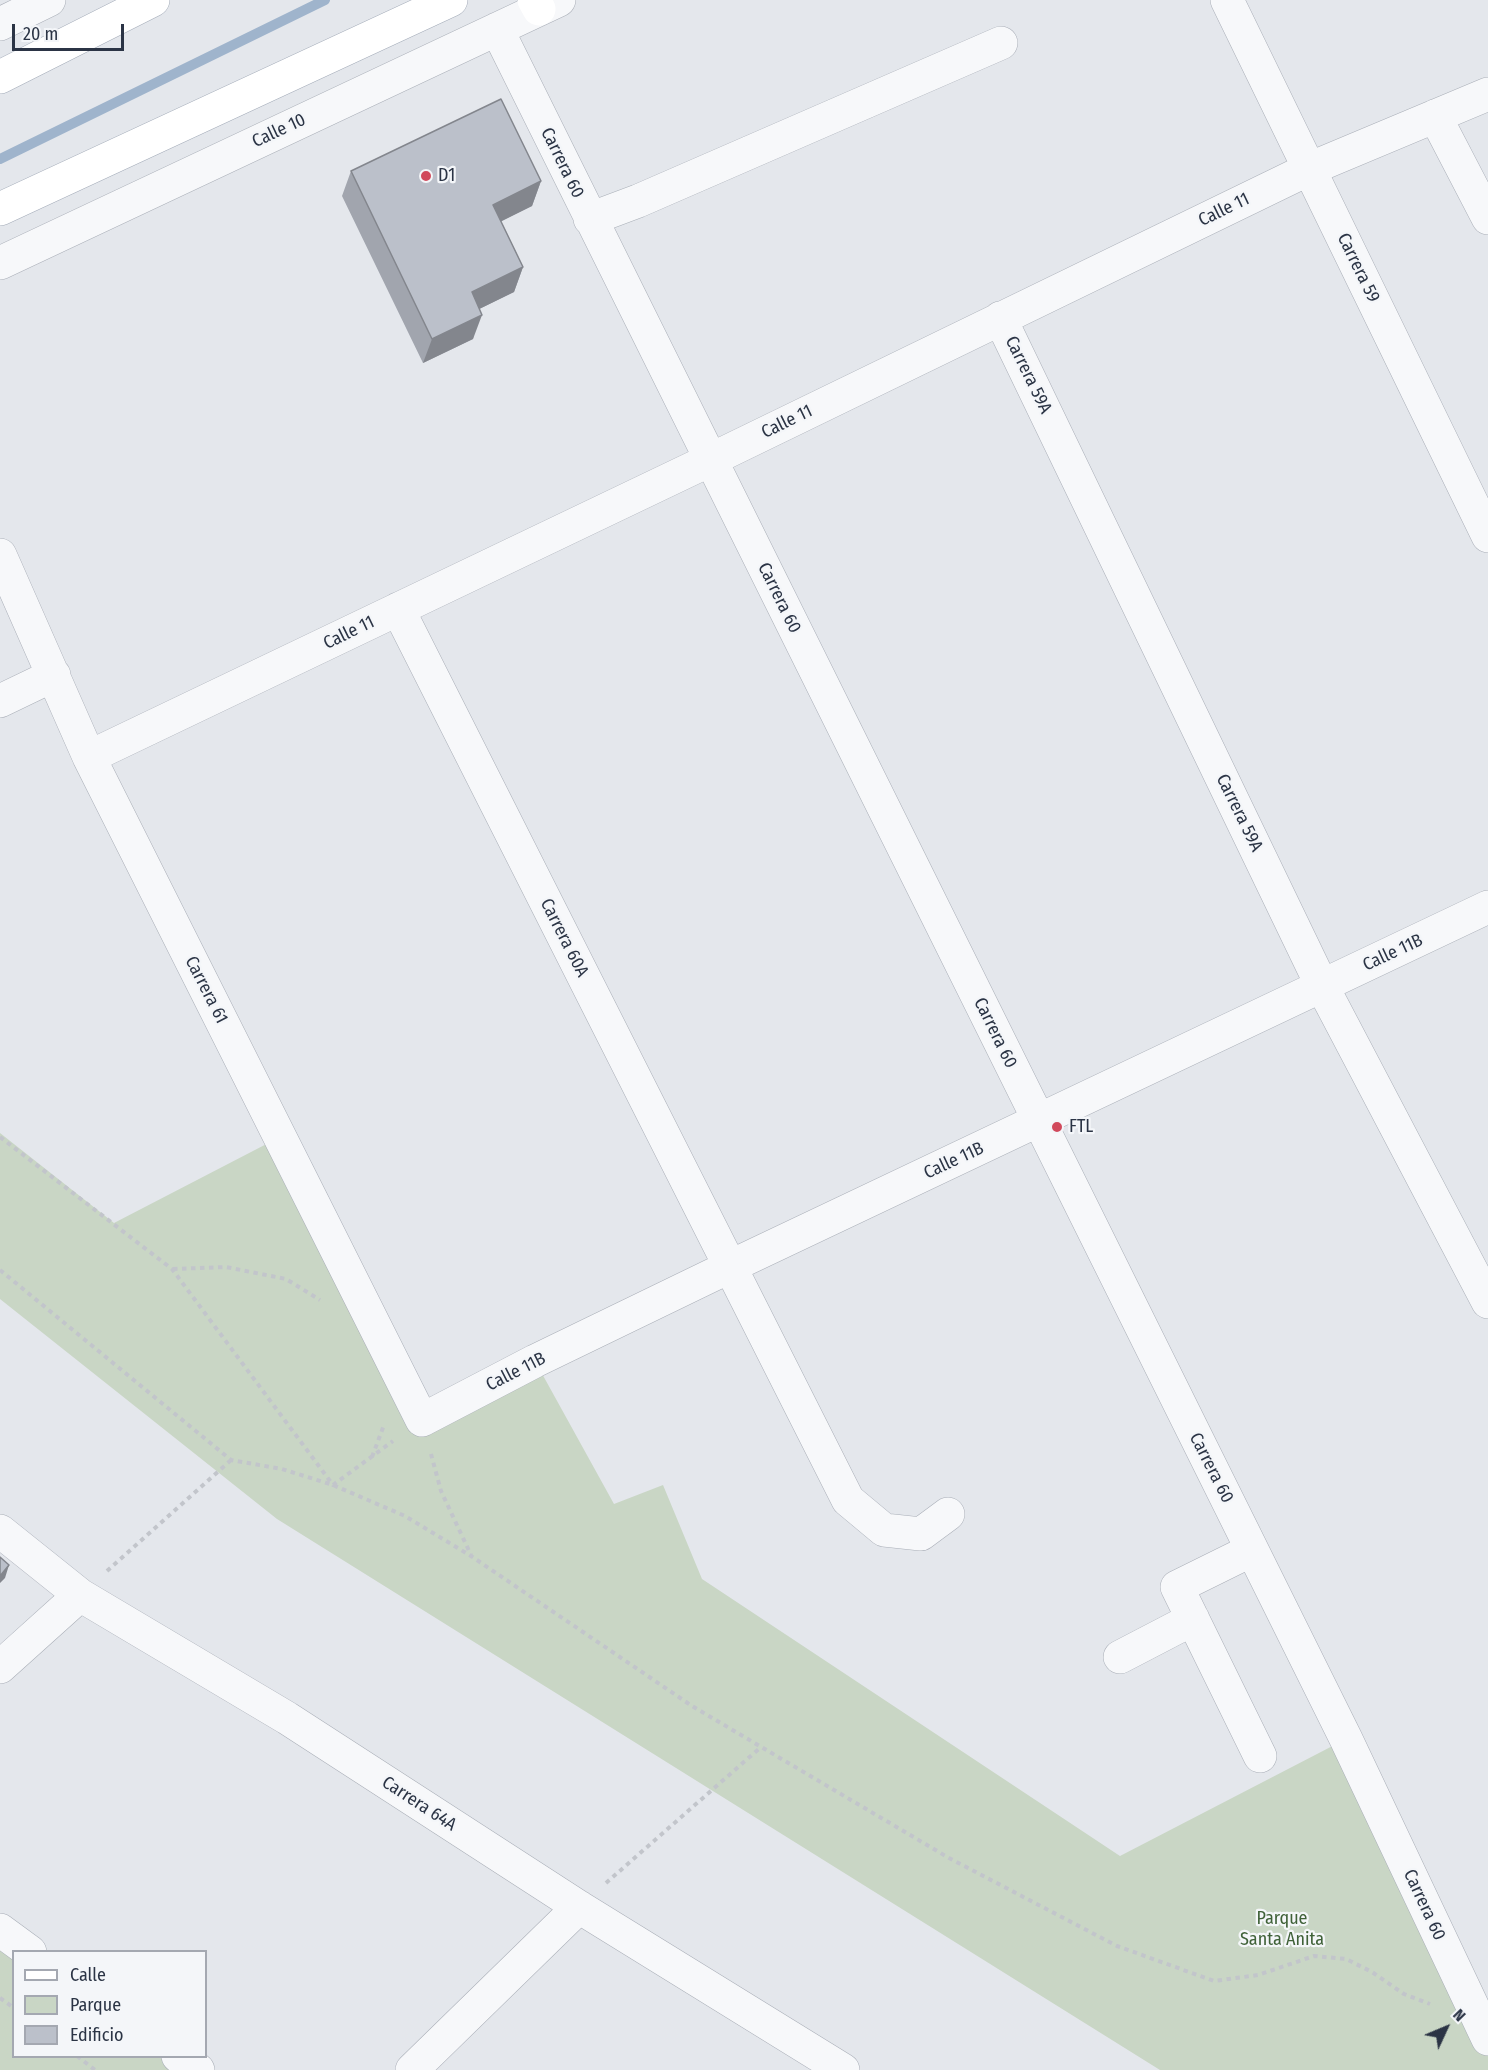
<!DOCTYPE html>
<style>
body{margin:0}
#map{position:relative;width:1488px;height:2070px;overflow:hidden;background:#e4e7ec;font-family:"Fira Sans Condensed",sans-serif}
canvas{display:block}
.legend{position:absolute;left:12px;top:1950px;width:195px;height:108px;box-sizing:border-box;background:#f4f6f9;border:2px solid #a4a8b1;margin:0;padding:8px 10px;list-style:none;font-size:18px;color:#2b3445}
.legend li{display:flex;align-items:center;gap:12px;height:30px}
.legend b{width:30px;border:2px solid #a4a8b1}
.north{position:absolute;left:1416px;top:1998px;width:60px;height:60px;-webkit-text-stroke:4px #f4f6f9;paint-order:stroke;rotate:46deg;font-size:16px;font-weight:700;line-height:24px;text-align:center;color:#2b3445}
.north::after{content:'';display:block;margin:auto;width:21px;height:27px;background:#2b3445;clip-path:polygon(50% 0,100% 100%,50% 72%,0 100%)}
.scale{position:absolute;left:12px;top:24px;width:112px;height:27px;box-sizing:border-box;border:3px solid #2b3445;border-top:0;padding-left:8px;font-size:18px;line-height:21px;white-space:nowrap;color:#2b3445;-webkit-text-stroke:4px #f4f6f9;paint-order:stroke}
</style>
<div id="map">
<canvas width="1488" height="2070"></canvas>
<ul class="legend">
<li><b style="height:8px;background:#fff"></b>Calle</li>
<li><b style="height:16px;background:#c9d6c5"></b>Parque</li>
<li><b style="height:16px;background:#bbc0ca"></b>Edificio</li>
</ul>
<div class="north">N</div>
<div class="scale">20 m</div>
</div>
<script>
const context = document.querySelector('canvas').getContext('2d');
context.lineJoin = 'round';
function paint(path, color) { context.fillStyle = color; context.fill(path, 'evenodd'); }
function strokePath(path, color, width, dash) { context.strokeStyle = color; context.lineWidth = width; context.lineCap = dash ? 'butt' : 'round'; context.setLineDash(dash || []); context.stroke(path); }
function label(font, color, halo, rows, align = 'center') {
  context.font = font + ' "Fira Sans Condensed",sans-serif'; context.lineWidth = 4.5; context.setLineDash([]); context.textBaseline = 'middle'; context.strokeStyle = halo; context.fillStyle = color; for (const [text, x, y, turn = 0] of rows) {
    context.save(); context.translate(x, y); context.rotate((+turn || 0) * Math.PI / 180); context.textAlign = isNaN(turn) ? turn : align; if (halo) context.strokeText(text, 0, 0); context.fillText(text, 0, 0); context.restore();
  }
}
paint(new Path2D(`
 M 0,1133 L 114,1223 L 280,1137 L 422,1420 L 535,1361 L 614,1504 L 663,1485 L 702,1579 L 1120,1856 L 1346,1739 L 1488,2039 L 1488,2070 L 1160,2070 L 277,1519 L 0,1299 Z
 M 0,1930 L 14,1952 L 14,2056 L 178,2057 L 198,2070 L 0,2070 Z`), '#c9d6c5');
strokePath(new Path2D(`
 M 0,159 L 325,0`), '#9fb4cc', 10);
const minor = new Path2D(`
 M 1227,0 L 1488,536
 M 0,24 L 49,0
 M 497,29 L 1346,1739 L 1488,2039
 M 1435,116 L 1488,218
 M 590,219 L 638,201 L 1001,43
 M 0,263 L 559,0
 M 1000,318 L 1322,986 L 1488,1302
 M 0,555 L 89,757 L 422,1420 L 535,1361 L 729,1267 L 1488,907
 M 398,609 L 848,1500 L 884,1530 L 921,1534 L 948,1514
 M 0,701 L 54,675
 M 89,757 L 710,460 L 1309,169 L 1488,94
 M 0,1531 L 80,1595 L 287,1718 L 579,1907 L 843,2070
 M 1252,1550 L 1177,1587 L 1260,1756
 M 1120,1657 L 1193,1619
 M 0,1667 L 80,1595
 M 0,1930 L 30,1952
 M 178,2056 L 198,2070
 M 412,2070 L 579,1907`);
const major = new Path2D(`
 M 534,0 L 539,9
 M 0,77 L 153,0
 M 0,209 L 451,0`);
strokePath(minor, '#a9aeb7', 34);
strokePath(major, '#a3abb8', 34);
strokePath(new Path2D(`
 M 0,1137 L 172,1269 L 333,1485 L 393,1441
 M 173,1269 L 226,1267 L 286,1279 L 320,1300
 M 0,1270 L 231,1460 L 282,1469 L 333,1485 L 405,1516 L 471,1556 L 692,1706 L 949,1858 L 1117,1946 L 1214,1981 L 1258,1975 L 1314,1956 L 1346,1959 L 1372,1972 L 1404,1994 L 1430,2004
 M 431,1454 L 441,1491 L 471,1555
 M 372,1457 L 384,1425
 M 107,1571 L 231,1460
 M 606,1883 L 761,1747
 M 0,1998 L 14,2008
 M 77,2056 L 95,2070`), '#c2c5cb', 4, [4.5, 4.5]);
strokePath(minor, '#f7f8fa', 33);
strokePath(major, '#fff', 33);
paint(new Path2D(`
 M 351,171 L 541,181 L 532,206 L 501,221 L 523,267 L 514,292 L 479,309 L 473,339 L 423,363 L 342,196 Z`), '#a1a5ae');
paint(new Path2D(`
 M 541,181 L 532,206 L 484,230 L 493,205 Z
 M 523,267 L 514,292 L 463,317 L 472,292 Z
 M 482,315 L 473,339 L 423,363 L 432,339 Z
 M 9,1565 L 5,1578 L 0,1583 L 0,1576 Z`), '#83868d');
const building = new Path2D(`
 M 501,99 L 541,181 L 493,205 L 523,267 L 472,292 L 482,315 L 432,339 L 351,171 Z
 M 0,1557 L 9,1565 L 0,1576 Z`);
paint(building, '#bbc0ca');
strokePath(building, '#83868d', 1.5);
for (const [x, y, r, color] of [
 [426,176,6,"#d1495b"],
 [1057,1127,6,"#d1495b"]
]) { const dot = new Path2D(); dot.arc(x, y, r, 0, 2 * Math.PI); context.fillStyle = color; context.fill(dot); strokePath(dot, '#f4f6f9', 2); }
label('18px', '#2b3445', '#f4f6f9', [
 ["Calle 10",279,131,-25],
 ["Carrera 60",562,163,64],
 ["Calle 11",1224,210,-26],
 ["Carrera 59",1358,268,64],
 ["Carrera 59A",1028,375,64],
 ["Calle 11",787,422,-26],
 ["Carrera 60",779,598,64],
 ["Calle 11",349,633,-26],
 ["Carrera 59A",1239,813,64],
 ["Carrera 60A",564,938,63],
 ["Calle 11B",1393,953,-25],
 ["Carrera 61",206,990,63],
 ["Carrera 60",995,1033,64],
 ["Calle 11B",954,1161,-25],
 ["Calle 11B",516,1372,-27],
 ["Carrera 60",1211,1468,63],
 ["Carrera 64A",419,1804,33],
 ["Carrera 60",1424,1905,65]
]);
label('18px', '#2b3445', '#f4f6f9', [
 ["D1",438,176],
 ["FTL",1069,1127]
], 'left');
label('18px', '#3f6138', '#f4f6f9', [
 ["Parque",1282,1919],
 ["Santa Anita",1282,1940]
]);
</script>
